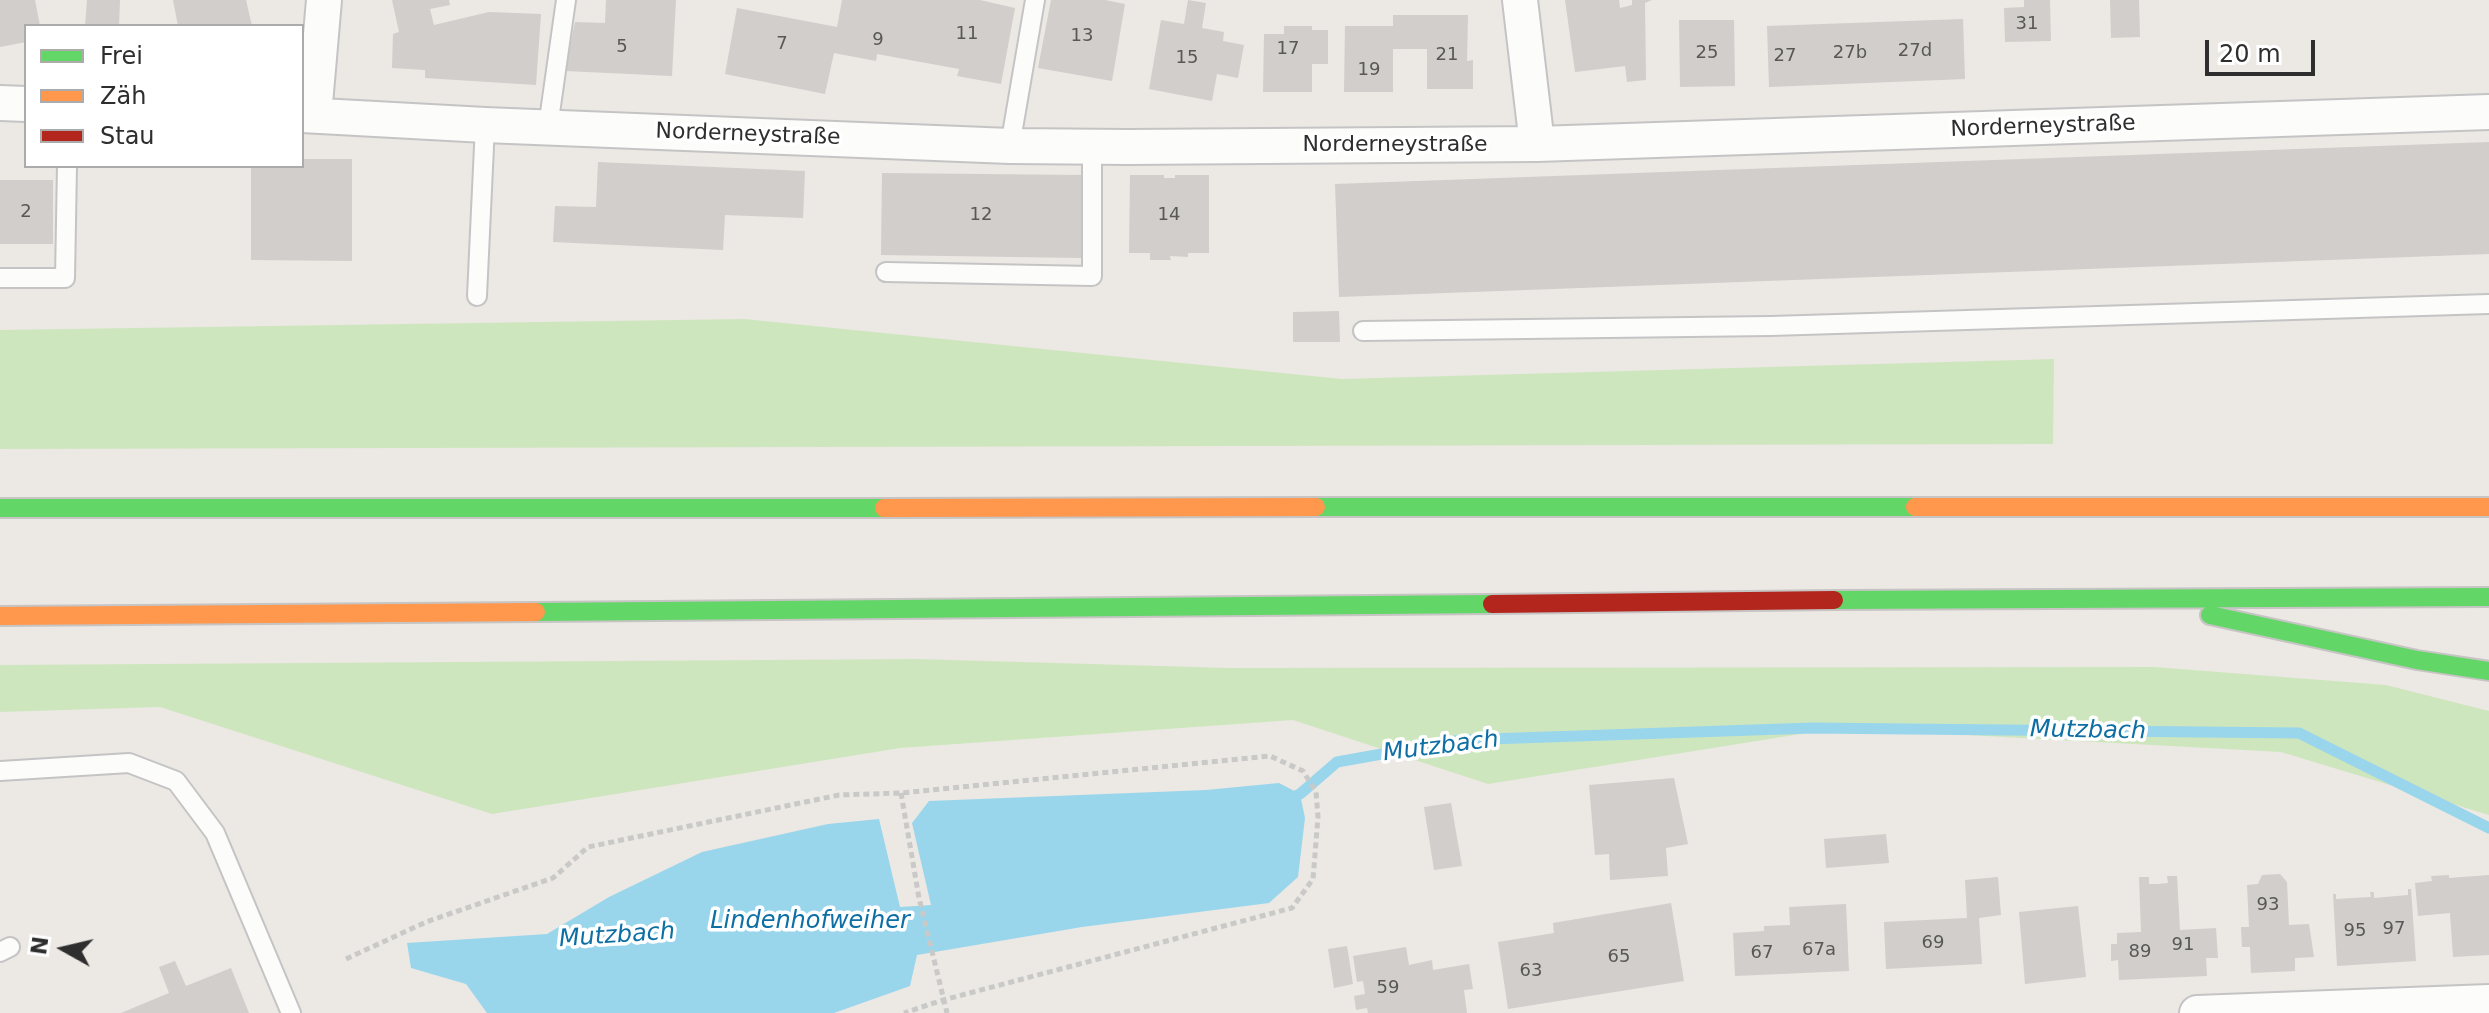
<!DOCTYPE html>
<meta charset="utf-8">
<style>
body{margin:0}
#map{position:relative;width:2489px;height:1013px;overflow:hidden;background:#ece8e4;font-family:"DejaVu Sans",sans-serif}
canvas{display:block}
.legend{position:absolute;left:24px;top:24px;width:280px;height:144px;box-sizing:border-box;background:#fff;border:2px solid #ababab;margin:0;padding:10px 14px;list-style:none;font-size:24px;color:#2e2e2e}
.legend li{display:flex;align-items:center;gap:16px;height:40px}
.legend b{width:40px;border:2px solid #ababab}
.north{position:absolute;left:24px;top:909px;width:80px;height:80px;-webkit-text-stroke:6px #fff;paint-order:stroke;rotate:278deg;font-size:22px;font-weight:700;line-height:32px;text-align:center;color:#2e2e2e}
.north::after{content:'';display:block;margin:auto;width:28px;height:36px;background:#2e2e2e;clip-path:polygon(50% 0,100% 100%,50% 72%,0 100%)}
.scale{position:absolute;left:2205px;top:40px;width:110px;height:36px;box-sizing:border-box;border:4px solid #2e2e2e;border-top:0;padding-left:10px;font-size:24px;line-height:28px;white-space:nowrap;color:#2e2e2e;-webkit-text-stroke:6px #fff;paint-order:stroke}
</style>
<div id="map">
<canvas width="2489" height="1013"></canvas>
<ul class="legend">
<li><b style="height:10px;background:#63d668"></b>Frei</li>
<li><b style="height:10px;background:#ff974d"></b>Zäh</li>
<li><b style="height:10px;background:#b3261e"></b>Stau</li>
</ul>
<div class="north">N</div>
<div class="scale">20 m</div>
</div>
<script>
const context = document.querySelector('canvas').getContext('2d');
context.lineJoin = 'round';
function paint(path, color) { context.fillStyle = color; context.fill(path, 'evenodd'); }
function strokePath(path, color, width, dash) { context.strokeStyle = color; context.lineWidth = width; context.lineCap = dash ? 'butt' : 'round'; context.setLineDash(dash || []); context.stroke(path); }
function label(font, color, halo, rows, align = 'center') {
  context.font = font + ' "DejaVu Sans",sans-serif'; context.lineWidth = 7; context.setLineDash([]); context.textBaseline = 'middle'; context.strokeStyle = halo; context.fillStyle = color; for (const [text, x, y, turn = 0] of rows) {
    context.save(); context.translate(x, y); context.rotate((+turn || 0) * Math.PI / 180); context.textAlign = isNaN(turn) ? turn : align; if (halo) context.strokeText(text, 0, 0); context.fillText(text, 0, 0); context.restore();
  }
}
paint(new Path2D(`
 M 744,319 L 1342,379 L 2054,359 L 2053,444 L 0,449 L 0,330 Z
 M 916,659 L 1229,668 L 2154,667 L 2386,685 L 2489,711 L 2489,815 L 2281,752 L 1838,728 L 1488,784 L 1293,720 L 900,748 L 492,814 L 160,707 L 0,712 L 0,665 Z`), '#cee6be');
paint(new Path2D(`
 M 1279,783 L 1300,794 L 1305,818 L 1298,877 L 1269,903 L 1082,927 L 917,955 L 910,986 L 834,1013 L 487,1013 L 466,984 L 411,968 L 407,943 L 547,934 L 609,897 L 702,852 L 828,824 L 879,819 L 900,907 L 931,905 L 912,823 L 929,801 L 1206,790 Z`), '#99d6ec');
strokePath(new Path2D(`
 M 1288,799 L 1300,794 L 1337,762 L 1460,740 L 1812,728 L 2299,733 L 2489,828`), '#99d6ec', 11);
paint(new Path2D(`
 M 0,0 L 35,0 L 40,26 L 26,26 L 26,42 L 0,47 Z
 M 87,0 L 120,0 L 119,26 L 85,26 Z
 M 173,0 L 246,0 L 252,26 L 178,26 Z
 M 392,0 L 449,0 L 450,5 L 430,9 L 434,25 L 489,12 L 541,14 L 536,85 L 425,78 L 425,70 L 392,68 L 393,34 L 399,32 Z
 M 606,0 L 676,0 L 672,76 L 565,71 L 575,22 L 605,23 Z
 M 842,0 L 980,0 L 1015,8 L 1001,84 L 957,76 L 959,69 L 877,54 L 876,61 L 834,53 L 825,94 L 725,74 L 737,8 L 837,27 Z
 M 1051,0 L 1105,0 L 1125,4 L 1112,81 L 1038,68 Z
 M 1188,0 L 1206,3 L 1202,28 L 1224,32 L 1223,41 L 1244,45 L 1238,78 L 1217,74 L 1212,101 L 1149,89 L 1161,20 L 1184,24 Z
 M 1565,0 L 1619,0 L 1620,8 L 1632,5 L 1632,0 L 1652,0 L 1645,3 L 1646,80 L 1627,82 L 1625,66 L 1575,72 Z
 M 2024,0 L 2050,0 L 2051,41 L 2005,42 L 2004,8 L 2024,7 Z
 M 2110,0 L 2139,0 L 2140,37 L 2111,38 Z
 M 1393,15 L 1468,15 L 1467,61 L 1473,60 L 1473,89 L 1427,89 L 1427,49 L 1393,49 L 1393,92 L 1344,92 L 1345,26 L 1393,26 Z
 M 1963,19 L 1965,79 L 1769,87 L 1767,26 Z
 M 1679,20 L 1734,20 L 1735,86 L 1680,87 Z
 M 1284,26 L 1312,26 L 1312,30 L 1328,30 L 1328,64 L 1312,64 L 1312,92 L 1263,92 L 1264,34 L 1284,34 Z
 M 2489,142 L 2489,254 L 1339,297 L 1335,184 Z
 M 302,159 L 352,159 L 352,261 L 251,260 L 251,166 L 302,166 Z
 M 598,162 L 805,171 L 803,218 L 725,215 L 723,250 L 553,242 L 555,206 L 596,207 Z
 M 882,173 L 1082,175 L 1081,258 L 881,255 Z
 M 1130,175 L 1164,175 L 1164,178 L 1175,178 L 1175,175 L 1209,175 L 1209,253 L 1188,253 L 1188,257 L 1170,256 L 1171,260 L 1150,260 L 1150,253 L 1129,253 Z
 M 0,180 L 53,180 L 53,244 L 0,244 Z
 M 1339,311 L 1340,342 L 1293,342 L 1293,312 Z
 M 1674,778 L 1688,844 L 1666,848 L 1668,876 L 1610,880 L 1609,854 L 1595,855 L 1589,785 Z
 M 1451,803 L 1462,866 L 1434,870 L 1424,807 Z
 M 1886,834 L 1889,863 L 1826,868 L 1824,839 Z
 M 2280,874 L 2287,882 L 2289,925 L 2309,924 L 2314,957 L 2295,958 L 2295,971 L 2251,973 L 2250,947 L 2242,947 L 2241,927 L 2249,927 L 2247,885 L 2258,884 L 2262,875 Z
 M 2449,875 L 2449,878 L 2489,875 L 2489,955 L 2453,957 L 2450,913 L 2418,916 L 2415,883 L 2432,881 L 2431,876 Z
 M 2167,876 L 2177,876 L 2180,930 L 2216,928 L 2218,958 L 2206,958 L 2207,976 L 2119,980 L 2118,960 L 2111,961 L 2111,944 L 2117,944 L 2117,933 L 2141,932 L 2139,877 L 2149,877 L 2149,884 L 2158,884 L 2168,883 Z
 M 1998,877 L 2001,915 L 1979,918 L 1982,964 L 1886,969 L 1884,922 L 1967,918 L 1965,880 Z
 M 2408,889 L 2411,889 L 2416,961 L 2337,966 L 2333,894 L 2336,894 L 2336,899 L 2371,897 L 2370,892 L 2374,892 L 2374,898 L 2408,895 Z
 M 1671,903 L 1684,981 L 1508,1009 L 1498,942 L 1554,933 L 1553,923 Z
 M 1846,904 L 1849,971 L 1735,976 L 1733,933 L 1764,931 L 1764,926 L 1790,925 L 1789,907 Z
 M 2078,906 L 2086,977 L 2025,984 L 2019,912 Z
 M 1347,946 L 1353,984 L 1334,988 L 1328,949 Z
 M 1406,947 L 1409,965 L 1432,960 L 1433,970 L 1469,964 L 1473,989 L 1464,990 L 1467,1013 L 1368,1013 L 1367,1008 L 1356,1010 L 1354,996 L 1365,994 L 1363,981 L 1357,982 L 1353,956 Z
 M 175,961 L 186,986 L 231,968 L 249,1013 L 121,1013 L 169,993 L 159,967 Z`), '#d1cecb');
const lane = new Path2D(`
 M 548,127 L 566,0
 M 1010,146 L 1035,0
 M 886,272 L 1092,276 L 1092,147
 M 0,278 L 65,278 L 67,166
 M 477,296 L 485,125
 M 1363,331 L 1771,326 L 2489,304
 M 0,771 L 129,763 L 176,781 L 215,833 L 291,1013
 M 0,952 L 10,947`);
const street = new Path2D(`
 M 1520,0 L 1537,144
 M 0,103 L 26,104
 M 302,115 L 485,125 L 1010,146 L 1128,147 L 1537,144 L 2489,112
 M 314,115 L 324,0
 M 2197,1013 L 2489,1002`);
const fast = new Path2D(`
 M 1316,507 L 1915,507
 M 0,508 L 884,508
 M 1834,600 L 2489,597
 M 536,612 L 1492,604
 M 2210,615 L 2417,660 L 2489,671`);
const slow = new Path2D(`
 M 1915,507 L 2489,507
 M 884,508 L 1316,507
 M 0,616 L 536,612`);
const jam = new Path2D(`
 M 1492,604 L 1834,600`);
strokePath(lane, '#c5c4c5', 22);
strokePath(street, '#c5c4c5', 38);
strokePath(fast, '#c6c5c4', 22);
strokePath(slow, '#c6c5c4', 22);
strokePath(jam, '#c6c5c4', 22);
strokePath(new Path2D(`
 M 901,793 L 919,898 L 947,1013
 M 346,959 L 426,922 L 553,878 L 588,847 L 839,795 L 901,793 L 1270,756 L 1303,771 L 1316,792 L 1318,817 L 1313,879 L 1292,908 L 943,1000 L 904,1013`), '#c9c9c8', 5, [6, 4]);
strokePath(lane, '#fcfcfb', 18);
strokePath(street, '#fcfcfb', 34);
strokePath(fast, '#63d668', 18);
strokePath(slow, '#ff974d', 18);
strokePath(jam, '#b3261e', 18);
label('18px', '#585857', null, [
 ["31",2027,24],
 ["11",967,34],
 ["13",1082,36],
 ["9",878,40],
 ["7",782,44],
 ["5",622,47],
 ["17",1288,49],
 ["27d",1915,51],
 ["25",1707,53],
 ["27b",1850,53],
 ["21",1447,55],
 ["27",1785,56],
 ["15",1187,58],
 ["19",1369,70],
 ["2",26,212],
 ["12",981,215],
 ["14",1169,215],
 ["93",2268,905],
 ["97",2394,929],
 ["95",2355,931],
 ["69",1933,943],
 ["91",2183,945],
 ["67a",1819,950],
 ["89",2140,952],
 ["67",1762,953],
 ["65",1619,957],
 ["63",1531,971],
 ["59",1388,988]
]);
label('22px', '#2e2e2e', '#fff', [
 ["Norderneystraße",2043,127,-2],
 ["Norderneystraße",748,135,2],
 ["Norderneystraße",1395,145]
]);
label('italic 24px', '#0d6fa3', '#fff', [
 ["Mutzbach",2088,731,1],
 ["Mutzbach",1441,747,-7],
 ["Lindenhofweiher",810,922],
 ["Mutzbach",617,936,-4]
]);
</script>
